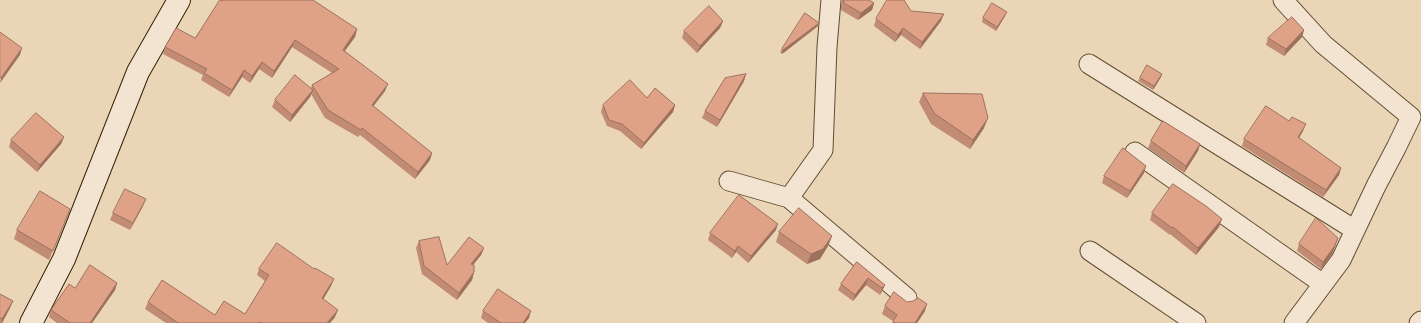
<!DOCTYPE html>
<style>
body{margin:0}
canvas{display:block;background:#ebd5b7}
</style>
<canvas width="1421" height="323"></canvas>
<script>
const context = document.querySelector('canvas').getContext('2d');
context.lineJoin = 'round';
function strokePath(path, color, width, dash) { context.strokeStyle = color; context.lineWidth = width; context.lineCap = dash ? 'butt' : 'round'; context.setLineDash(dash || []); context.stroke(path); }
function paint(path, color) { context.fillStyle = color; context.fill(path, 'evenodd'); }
const street = new Path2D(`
 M 1283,0 L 1323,44 L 1411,117 L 1396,148 L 1376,186 L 1341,260 L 1294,323
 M 1089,64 L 1355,230
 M 1135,152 L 1323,284
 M 729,181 L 789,198 L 907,298
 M 789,198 L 823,150 L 827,47 L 831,0
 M 1090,251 L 1196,323
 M 1419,323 L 1421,321`);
const secondary = new Path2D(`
 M 31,323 L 64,259 L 138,72 L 179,0`);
strokePath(street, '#624d32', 21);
strokePath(secondary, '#342006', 24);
strokePath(street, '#f2e4d0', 19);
strokePath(secondary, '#f2e4d0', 22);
paint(new Path2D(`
 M 841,0 L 869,0 L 874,3 L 872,10 L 858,20 L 841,10 Z
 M 222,1 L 357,29 L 355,37 L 345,51 L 385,91 L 373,106 L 432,153 L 430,160 L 415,179 L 360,135 L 358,137 L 325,118 L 311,94 L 310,97 L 290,122 L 272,107 L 275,100 L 311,88 L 312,85 L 332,73 L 292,47 L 272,78 L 259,69 L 250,83 L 242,77 L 229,97 L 201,80 L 203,75 L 163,54 L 165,47 L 195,38 Z
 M 911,11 L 941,21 L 920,49 L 901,35 L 895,42 L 874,26 L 876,19 Z
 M 1005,16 L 996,31 L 982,22 L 983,18 Z
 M 723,21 L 720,28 L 697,53 L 682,38 L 684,31 Z
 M 818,26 L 782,54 L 780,52 L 782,49 Z
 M 1304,30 L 1302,37 L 1284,56 L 1266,45 L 1268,38 Z
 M 746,74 L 744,81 L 717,127 L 702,118 L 705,111 Z
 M 1162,74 L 1161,77 L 1153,90 L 1138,81 L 1140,78 Z
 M 923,93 L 984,128 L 970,149 L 931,124 L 919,102 Z
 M 647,98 L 675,105 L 673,112 L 641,149 L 620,131 L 607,126 L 601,112 L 603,105 Z
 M 1303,131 L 1299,138 L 1341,168 L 1339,175 L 1323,197 L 1242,146 L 1244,139 Z
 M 64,137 L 61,144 L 37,172 L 9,147 L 11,140 Z
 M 1151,141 L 1200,144 L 1198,151 L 1184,173 L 1148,148 Z
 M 1144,173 L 1127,198 L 1102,183 L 1104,176 Z
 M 143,206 L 130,230 L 110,220 L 113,213 Z
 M 70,209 L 49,260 L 14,239 L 17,230 Z
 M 1152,213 L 1219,227 L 1196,255 L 1170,234 L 1170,235 L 1150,220 Z
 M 776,230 L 748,263 L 736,252 L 732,258 L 708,240 L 710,233 Z
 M 779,232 L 832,236 L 828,246 L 820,259 L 807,264 L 776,242 Z
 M 419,241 L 447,265 L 484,248 L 481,255 L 473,265 L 474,272 L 472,280 L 457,300 L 422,274 L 416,248 Z
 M 1299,244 L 1336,245 L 1332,254 L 1321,269 L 1297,251 Z
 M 857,262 L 885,285 L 880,295 L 866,285 L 853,301 L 838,290 L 841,284 Z
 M 259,269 L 331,286 L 323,299 L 335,317 L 330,323 L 166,323 L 145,309 L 148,302 L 215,315 L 245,314 L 265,281 L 257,275 Z
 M 117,283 L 115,290 L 92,323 L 57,323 L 49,317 L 51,310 L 75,288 Z
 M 0,294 L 13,301 L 10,308 L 2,323 L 0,323 Z
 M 907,302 L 925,311 L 917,323 L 892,323 L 893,321 L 882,314 L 885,306 Z
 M 483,311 L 529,318 L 525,323 L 488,323 L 481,318 Z`), '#c18b74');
paint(new Path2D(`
 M 874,3 L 872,10 L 858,20 L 861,13 Z
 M 1007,12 L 1005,16 L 996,31 L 997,27 Z
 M 944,14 L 941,21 L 920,49 L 922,42 Z
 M 723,21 L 720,28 L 697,53 L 700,46 Z
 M 819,23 L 818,26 L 782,54 L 783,50 Z
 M 903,28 L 901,35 L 895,42 L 898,35 Z
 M 357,29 L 355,37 L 340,57 L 343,50 Z
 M 1304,30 L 1302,37 L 1284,56 L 1286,49 Z
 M 295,40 L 292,47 L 272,78 L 274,71 Z
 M 22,48 L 20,55 L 0,83 L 1,78 Z
 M 262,62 L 259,69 L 250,83 L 252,76 Z
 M 244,70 L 242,77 L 229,97 L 232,90 Z
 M 746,74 L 744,81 L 717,127 L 720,120 Z
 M 1162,74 L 1161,77 L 1153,90 L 1154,86 Z
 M 388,84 L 385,91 L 369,112 L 372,105 Z
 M 313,90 L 310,97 L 290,122 L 292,115 Z
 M 675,105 L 673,112 L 641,149 L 644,143 Z
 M 988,118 L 984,128 L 970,149 L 973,140 Z
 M 1306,124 L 1303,131 L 1295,144 L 1298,137 Z
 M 64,137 L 61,144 L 37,172 L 40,165 Z
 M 1200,144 L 1198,151 L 1184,173 L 1186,166 Z
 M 432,153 L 430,160 L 415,179 L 418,172 Z
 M 1146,166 L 1144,173 L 1127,198 L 1130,191 Z
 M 1341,168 L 1339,175 L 1323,197 L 1326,190 Z
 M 146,199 L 143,206 L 130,230 L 133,223 Z
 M 1222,219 L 1219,227 L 1196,255 L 1198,248 Z
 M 778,224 L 776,230 L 748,263 L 751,256 Z
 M 832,236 L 828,246 L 820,259 L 807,264 L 811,254 Z
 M 1338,238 L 1332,254 L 1321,269 L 1323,262 Z
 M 738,246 L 736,252 L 732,258 L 735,251 Z
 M 484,248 L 481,255 L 468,271 L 471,264 Z
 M 474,272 L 472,280 L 457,300 L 459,293 Z
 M 868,278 L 866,285 L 853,301 L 855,295 Z
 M 334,279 L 331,286 L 320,305 L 322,298 Z
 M 117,283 L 115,290 L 92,323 L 90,323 Z
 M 885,285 L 880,295 L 882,288 Z
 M 13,301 L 10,308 L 2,323 L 1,323 L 2,319 Z
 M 927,304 L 925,311 L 917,323 L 915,323 Z
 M 338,310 L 335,317 L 330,323 L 327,323 Z
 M 531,311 L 529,318 L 525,323 L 523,323 Z`), '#9d715e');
const building = new Path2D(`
 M 220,0 L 222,1 L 223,0 L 313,0 L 357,29 L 343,50 L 388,84 L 372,105 L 432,153 L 418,172 L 362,128 L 361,130 L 328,110 L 312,85 L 339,69 L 295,40 L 274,71 L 262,62 L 252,76 L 244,70 L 232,90 L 204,73 L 207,69 L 165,47 L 176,28 L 195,38 Z
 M 844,0 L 869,0 L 874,3 L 861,13 L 844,3 Z
 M 887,0 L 904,0 L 911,11 L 944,14 L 922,42 L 903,28 L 898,35 L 876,19 Z
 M 992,3 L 1007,12 L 997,27 L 983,18 Z
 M 709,6 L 723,21 L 700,46 L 684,31 Z
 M 805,13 L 819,23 L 783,50 L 782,49 Z
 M 1292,17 L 1304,30 L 1286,49 L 1268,38 Z
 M 0,32 L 22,48 L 1,78 L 0,77 Z
 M 1147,65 L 1162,74 L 1154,86 L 1140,78 Z
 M 746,74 L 720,120 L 705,111 L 725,78 Z
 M 295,75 L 313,90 L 292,115 L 275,100 Z
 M 630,80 L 647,98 L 655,88 L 675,105 L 644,143 L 622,124 L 609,120 L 603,105 Z
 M 923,93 L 982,94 L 988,118 L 973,140 L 935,114 Z
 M 1266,106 L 1289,121 L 1292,117 L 1306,124 L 1298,137 L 1341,168 L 1326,190 L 1244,139 Z
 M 36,113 L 64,137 L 40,165 L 11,140 Z
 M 1163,121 L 1200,144 L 1186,166 L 1151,141 Z
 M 1123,148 L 1146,166 L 1130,191 L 1104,176 Z
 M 1173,184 L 1206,206 L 1222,219 L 1198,248 L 1173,227 L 1172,228 L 1152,213 Z
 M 125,189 L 146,199 L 133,223 L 113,213 Z
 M 40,191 L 70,209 L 53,251 L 17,230 Z
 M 739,195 L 778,224 L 751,256 L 738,246 L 735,251 L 710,233 Z
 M 799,208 L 832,236 L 823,249 L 811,254 L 779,232 Z
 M 1316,218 L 1338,238 L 1334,247 L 1323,262 L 1299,244 Z
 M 439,237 L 447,265 L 469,237 L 484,248 L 471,264 L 474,265 L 474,272 L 459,293 L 424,266 L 419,241 Z
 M 277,243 L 314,269 L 315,268 L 334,279 L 322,298 L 338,310 L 327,323 L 262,323 L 260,322 L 259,323 L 178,323 L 148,302 L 162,280 L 215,315 L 224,301 L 245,314 L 269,275 L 259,269 Z
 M 857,262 L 885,285 L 882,288 L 868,278 L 855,295 L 841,284 Z
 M 90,265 L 117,283 L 90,323 L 70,323 L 51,310 L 69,284 L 75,288 Z
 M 498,289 L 531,311 L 523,323 L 501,323 L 483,311 Z
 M 894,292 L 907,302 L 913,301 L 918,298 L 927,304 L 915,323 L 895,323 L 893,321 L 897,315 L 885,306 Z
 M 0,294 L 13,301 L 2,319 L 0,318 Z`);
paint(building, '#e0a287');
strokePath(building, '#9d715e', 1);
</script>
